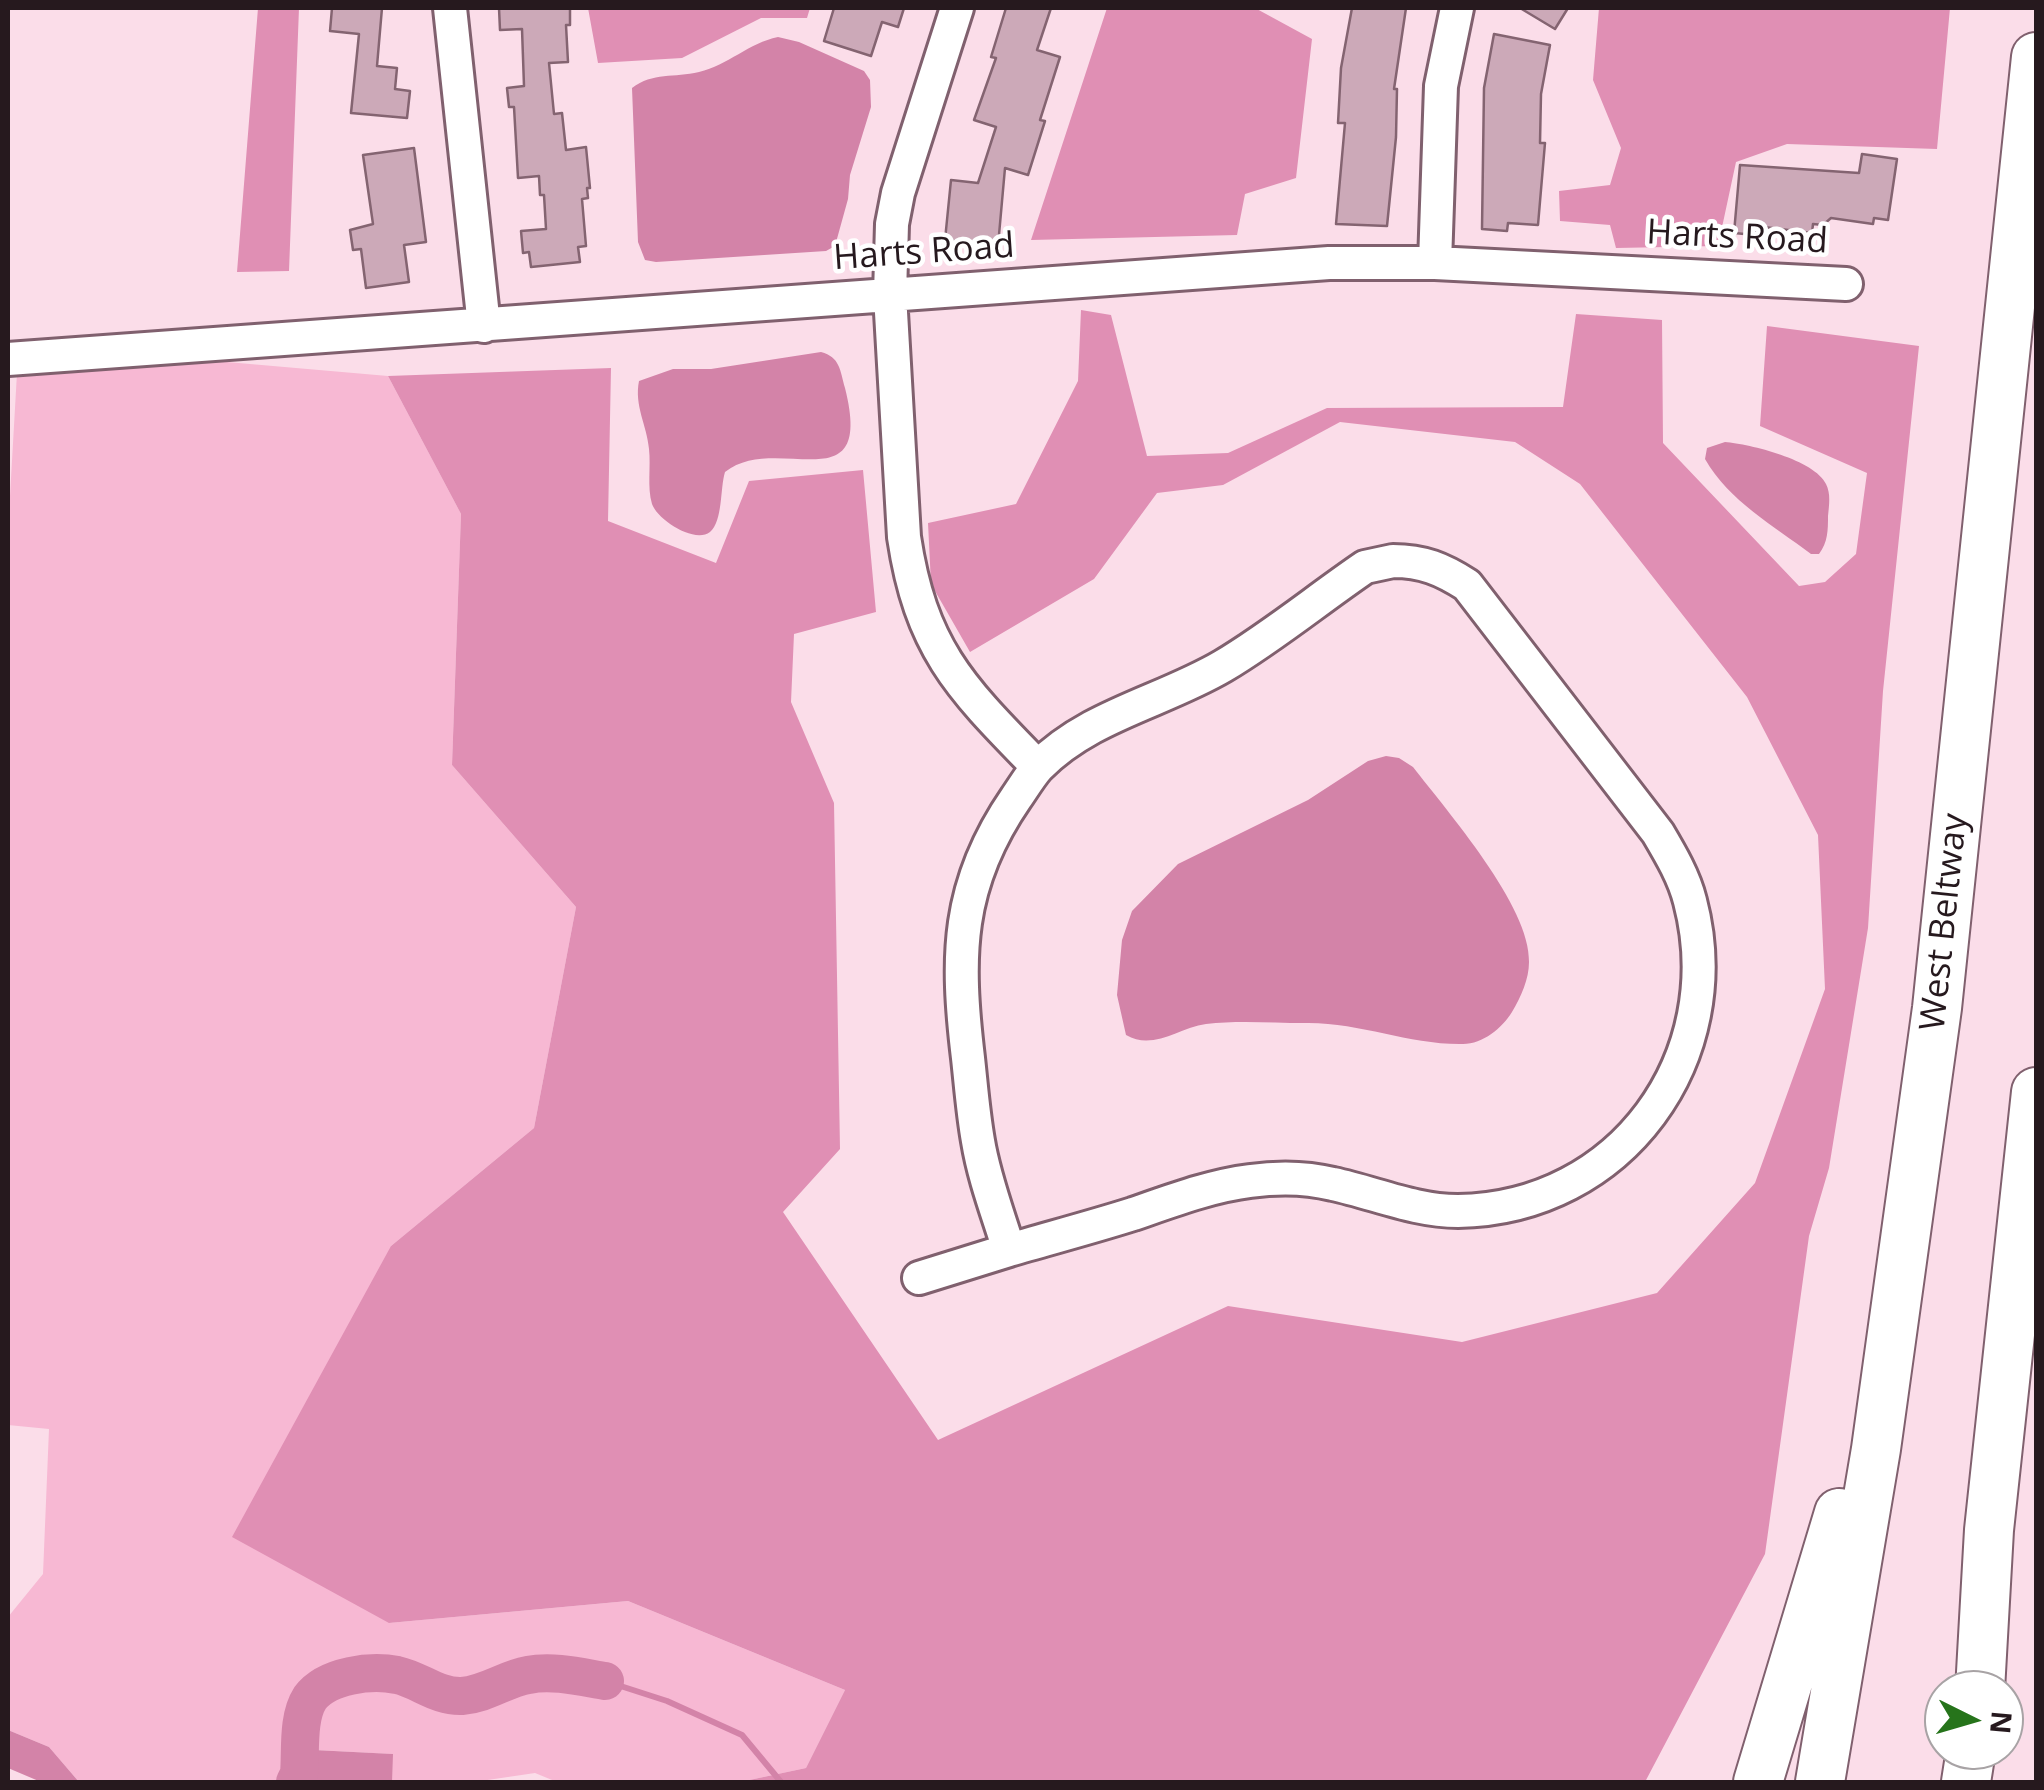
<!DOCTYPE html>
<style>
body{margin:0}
#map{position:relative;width:2044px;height:1790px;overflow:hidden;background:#fbdde9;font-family:"Open Sans",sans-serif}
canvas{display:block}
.frame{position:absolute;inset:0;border:10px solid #26191e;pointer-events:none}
.north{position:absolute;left:1924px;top:1670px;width:100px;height:100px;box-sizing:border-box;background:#fff;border:2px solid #a8a3a5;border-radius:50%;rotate:95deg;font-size:28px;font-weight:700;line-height:40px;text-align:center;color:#26191e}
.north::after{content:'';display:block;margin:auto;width:35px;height:45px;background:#26741b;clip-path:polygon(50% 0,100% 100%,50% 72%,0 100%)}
</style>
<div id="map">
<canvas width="2044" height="1790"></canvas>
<div class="frame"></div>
<div class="north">N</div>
</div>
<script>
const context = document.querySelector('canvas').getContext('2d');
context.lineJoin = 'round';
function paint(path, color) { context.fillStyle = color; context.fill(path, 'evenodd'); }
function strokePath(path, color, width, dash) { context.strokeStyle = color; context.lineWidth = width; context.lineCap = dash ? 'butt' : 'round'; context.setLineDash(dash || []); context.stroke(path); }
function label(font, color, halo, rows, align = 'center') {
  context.font = font + ' "Open Sans",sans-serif'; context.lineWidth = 9; context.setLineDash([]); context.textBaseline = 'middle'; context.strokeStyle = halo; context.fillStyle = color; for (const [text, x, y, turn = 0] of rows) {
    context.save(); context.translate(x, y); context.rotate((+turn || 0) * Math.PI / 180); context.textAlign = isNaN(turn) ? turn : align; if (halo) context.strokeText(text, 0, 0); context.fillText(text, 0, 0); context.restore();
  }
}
paint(new Path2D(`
 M 204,360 L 388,376 L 461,514 L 452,765 L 576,907 L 534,1128 L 391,1246 L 389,1623 L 628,1601 L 845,1690 L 806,1768 L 740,1782 L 557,1782 L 535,1773 L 474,1782 L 392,1782 L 392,1754 L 295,1749 L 283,1782 L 79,1782 L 49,1747 L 8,1730 L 8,1617 L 43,1574 L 49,1429 L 8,1425 L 8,531 L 17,373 Z`), '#f7b8d3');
paint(new Path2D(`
 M 258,8 L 299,8 L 289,271 L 237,272 Z
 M 588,8 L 810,8 L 807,18 L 761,18 L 682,58 L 598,63 Z
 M 1107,8 L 1255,8 L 1312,39 L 1296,178 L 1245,194 L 1237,235 L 1031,240 Z
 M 1599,8 L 1950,8 L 1937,149 L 1787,144 L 1736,162 L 1718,246 L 1616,248 L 1610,225 L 1560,221 L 1559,191 L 1610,185 L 1621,148 L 1593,80 Z
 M 1081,310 L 1111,315 L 1147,456 L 1228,453 L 1327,408 L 1563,407 L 1576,314 L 1662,320 L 1663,443 L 1799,586 L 1825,582 L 1856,554 L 1867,473 L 1760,426 L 1767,326 L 1919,346 L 1883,691 L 1868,928 L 1829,1168 L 1809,1236 L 1765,1554 L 1645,1782 L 740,1782 L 806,1768 L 845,1690 L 628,1601 L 389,1623 L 232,1537 L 391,1246 L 534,1128 L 576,907 L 452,765 L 461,514 L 388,376 L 611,368 L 608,521 L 716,563 L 749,481 L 863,470 L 876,612 L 794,634 L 791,702 L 834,803 L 840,1149 L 783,1212 L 938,1440 L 1228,1306 L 1462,1342 L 1657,1293 L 1755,1183 L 1825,989 L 1818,835 L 1747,697 L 1580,484 L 1515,442 L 1340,422 L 1223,485 L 1157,493 L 1094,579 L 970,652 L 931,584 L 928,523 L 1016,504 L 1078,381 Z`), '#e08fb4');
paint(new Path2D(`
 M 778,37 L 799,42 L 864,71 L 870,80 L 871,107 L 850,175 L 848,199 L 835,246 L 826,251 L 656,262 L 645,260 L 638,242 L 632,88 C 653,72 674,78 699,72 C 728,65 749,43 778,37 Z
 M 821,352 C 840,357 840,370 845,388 C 875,507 776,431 725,472 C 720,488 723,521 710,532 C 694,544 657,519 652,504 C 647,487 651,467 649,449 C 647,425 634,406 639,381 L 673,369 L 711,369 Z
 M 1725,442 C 1750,444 1815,460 1826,484 C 1831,494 1829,505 1828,516 C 1828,530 1828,542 1819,554 L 1811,554 C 1774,526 1729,501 1705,459 L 1707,448 Z
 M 1386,756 L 1399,758 L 1413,767 C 1447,811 1531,907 1529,962 C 1529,979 1521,997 1512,1012 C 1502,1028 1483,1044 1463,1044 C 1409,1045 1360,1022 1305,1023 C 1273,1023 1238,1020 1206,1024 C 1178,1028 1153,1051 1126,1035 L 1117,995 L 1122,940 L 1132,911 L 1178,864 L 1308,800 L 1368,761 Z
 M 8,1730 L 49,1747 L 79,1782 L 41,1782 L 8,1768 Z
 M 294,1749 L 393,1754 L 392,1782 L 283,1782 Z`), '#d383a8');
strokePath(new Path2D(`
 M 605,1681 L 667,1701 L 742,1735 L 781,1782`), '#d383a8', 6);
strokePath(new Path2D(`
 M 295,1782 L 299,1774 C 301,1752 297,1718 310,1698 C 327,1675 371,1670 397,1675 C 420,1680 437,1697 462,1696 C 487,1694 505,1679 528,1675 C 553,1670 581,1677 605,1681`), '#d383a8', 38);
const building = new Path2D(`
 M 332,8 L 382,8 L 377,66 L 397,68 L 395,89 L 410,91 L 407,118 L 351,113 L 359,34 L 330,31 Z
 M 499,8 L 570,8 L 570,25 L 566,25 L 568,62 L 549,63 L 554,114 L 562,113 L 566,150 L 586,147 L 590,188 L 587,188 L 588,198 L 582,199 L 586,246 L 578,247 L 580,262 L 531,267 L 529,252 L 523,253 L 521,231 L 546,229 L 544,195 L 540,195 L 539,176 L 518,178 L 514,107 L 509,107 L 507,88 L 524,86 L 522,29 L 500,30 Z
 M 834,8 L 904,8 L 898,27 L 882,22 L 871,56 L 824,41 Z
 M 1006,8 L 1051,8 L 1037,50 L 1060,57 L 1040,120 L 1045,121 L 1028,175 L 1005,168 L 998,246 L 945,240 L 951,180 L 978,183 L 996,127 L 974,120 L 996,58 L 991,57 Z
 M 1352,8 L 1406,8 L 1394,89 L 1397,89 L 1396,137 L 1387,226 L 1336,224 L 1345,123 L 1338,123 L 1341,68 Z
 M 1520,8 L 1568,8 L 1555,29 Z
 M 1494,34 L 1550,45 L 1541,94 L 1540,143 L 1545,143 L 1538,225 L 1508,223 L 1507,231 L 1482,229 L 1484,88 Z
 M 414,148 L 426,242 L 404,245 L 409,282 L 366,288 L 361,249 L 353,250 L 350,230 L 373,224 L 363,155 Z
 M 1862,154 L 1897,159 L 1888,220 L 1874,218 L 1873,224 L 1831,218 L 1823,225 L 1813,224 L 1812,233 L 1756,226 L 1755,235 L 1734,233 L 1740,165 L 1859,173 Z`);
paint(building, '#cca9b8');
strokePath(building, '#846471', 2.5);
const minor = new Path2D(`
 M 450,8 L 484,326
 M 957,8 L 898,193 L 892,224 L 890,295 L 904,537 C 921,650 961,688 1038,767
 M 1435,263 L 1441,86 L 1457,8
 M 8,359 L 1329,263 L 1435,263 L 1846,284
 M 1393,561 C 1423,561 1442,569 1467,585 L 1658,833 C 1671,855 1684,877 1690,901 C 1731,1057 1621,1209 1458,1211 C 1415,1211 1375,1193 1333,1184 C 1305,1177 1278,1177 1250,1181 C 1210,1186 1171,1201 1133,1214 C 1092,1227 1050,1238 1009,1250 C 998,1214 984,1178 978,1141 C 973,1113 971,1085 968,1058 C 956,957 956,885 1016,798 C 1023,788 1030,776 1038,767 C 1089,715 1162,702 1223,666 C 1272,637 1318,599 1365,567 Z
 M 919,1278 L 1009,1250`);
const highway = new Path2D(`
 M 1980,1690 L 1989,1530 L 2036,1092
 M 1758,1782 L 1839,1513
 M 1820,1782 L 1876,1449 L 1937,1008 L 2036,57
 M 1966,1782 L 1971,1750`);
strokePath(minor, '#80606e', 38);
strokePath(highway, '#80606e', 52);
strokePath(minor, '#fff', 32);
strokePath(highway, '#fff', 48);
label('35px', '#26191e', '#fff', [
 ["Harts Road",1737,238,3],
 ["Harts Road",924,253,-4],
 ["West Beltway",1945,922,-84]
]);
</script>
